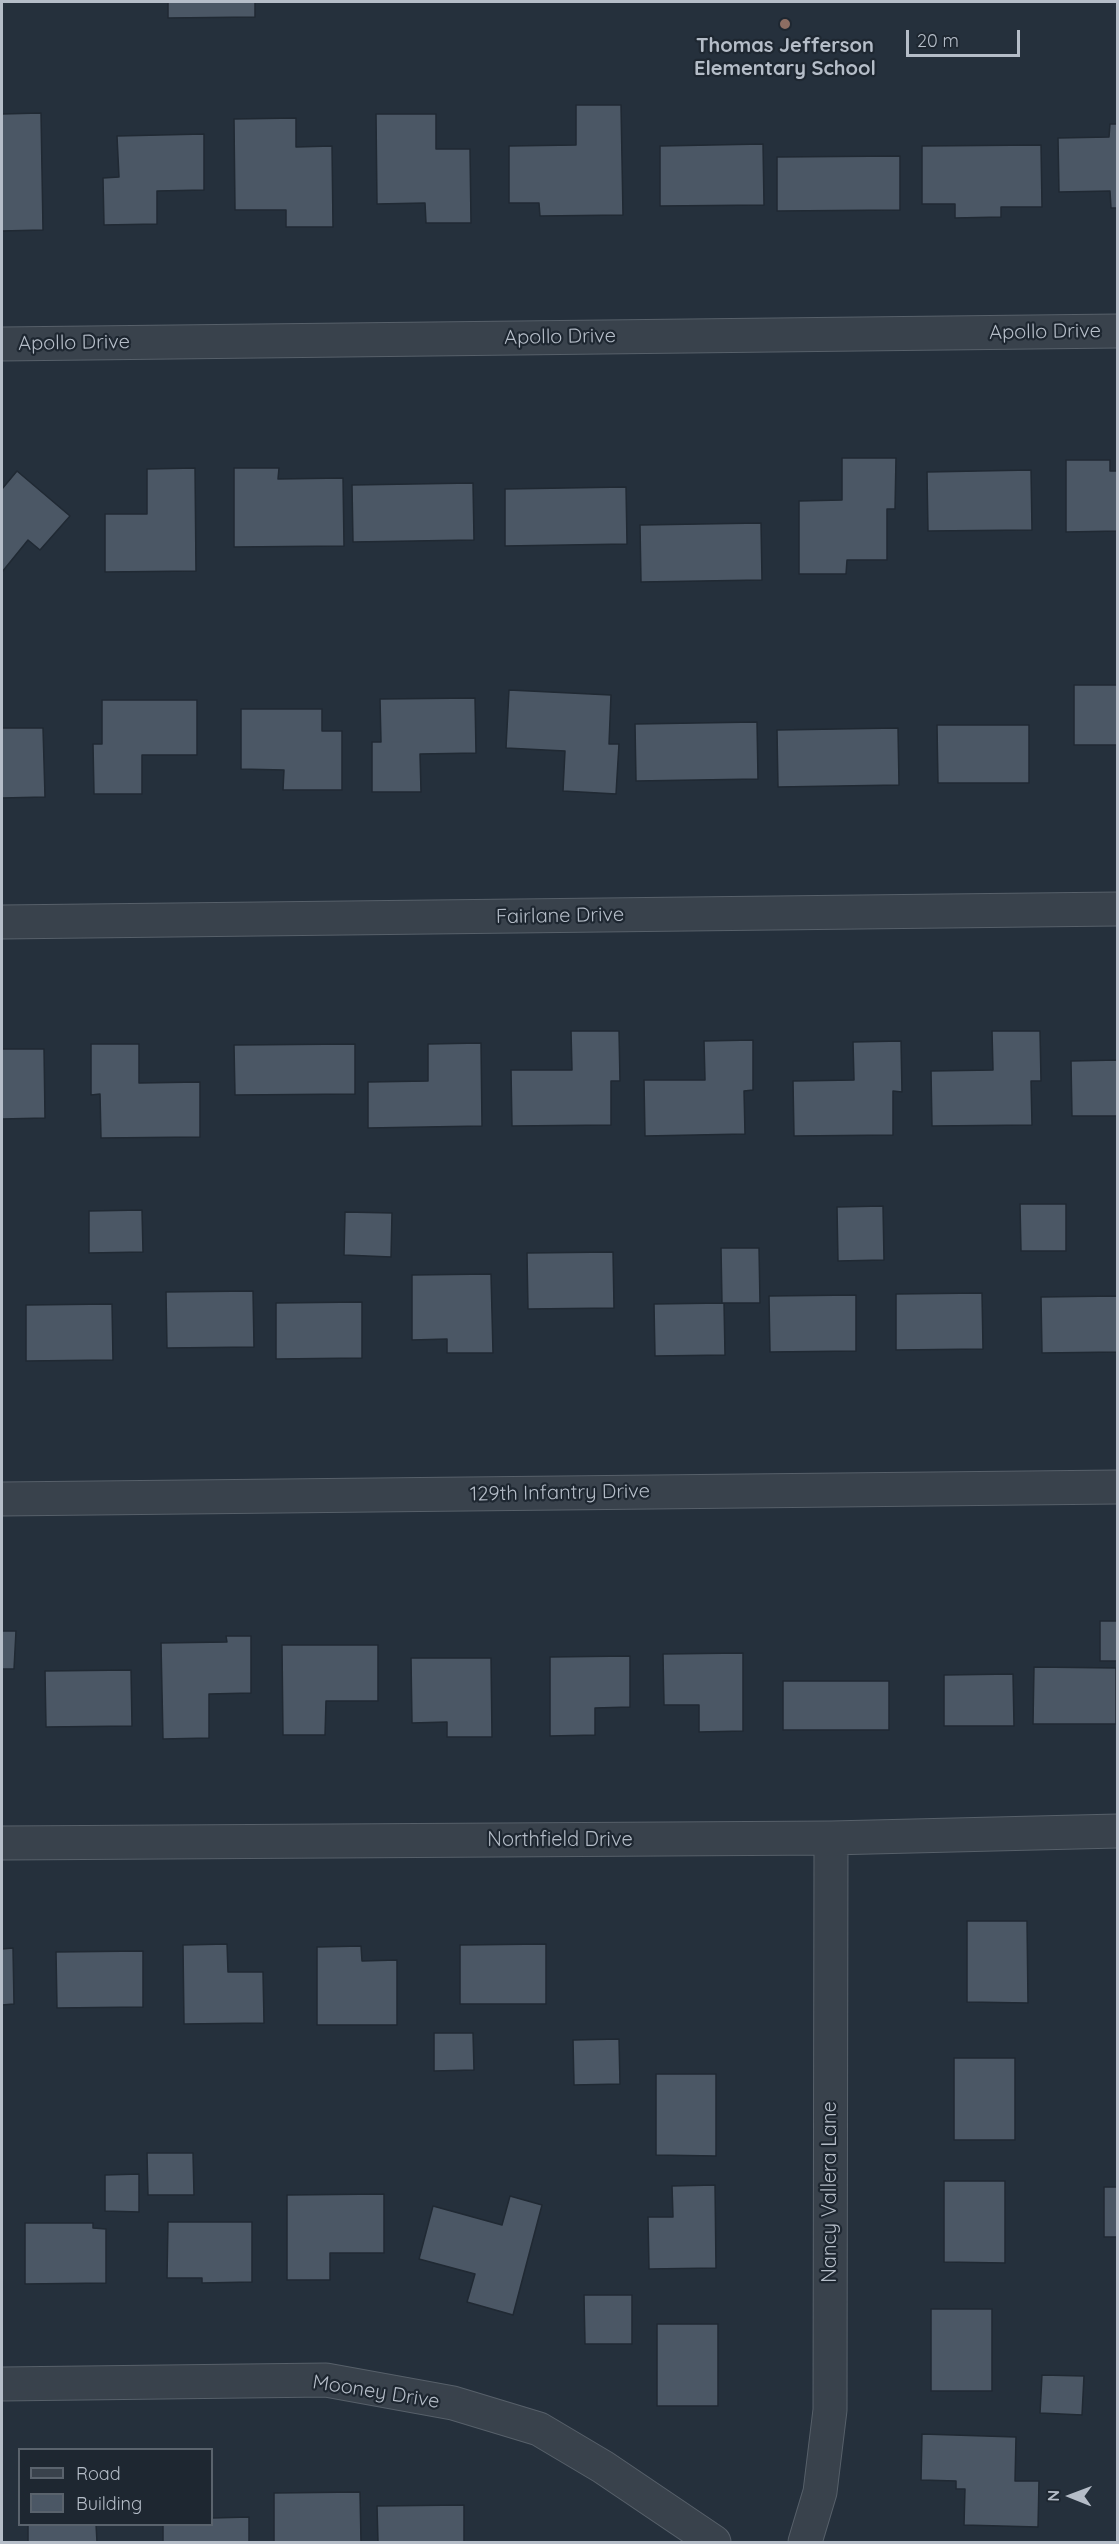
<!DOCTYPE html>
<style>
body{margin:0}
#map{position:relative;width:1119px;height:2544px;overflow:hidden;background:#25303c;font-family:Quicksand,sans-serif}
canvas{display:block}
.frame{position:absolute;inset:0;border:3px solid #b5bdc8;pointer-events:none}
.legend{position:absolute;left:18px;top:2448px;width:195px;height:78px;box-sizing:border-box;background:#1e2731;border:2px solid #5a636d;margin:0;padding:8px 10px;list-style:none;font-size:18px;color:#b5bdc8}
.legend li{display:flex;align-items:center;gap:12px;height:30px}
.legend b{width:30px;border:2px solid #5a636d}
.north{position:absolute;left:1041px;top:2466px;width:60px;height:60px;-webkit-text-stroke:4px #1e2731;paint-order:stroke;rotate:271deg;font-size:16px;font-weight:700;line-height:24px;text-align:center;color:#b5bdc8}
.north::after{content:'';display:block;margin:auto;width:21px;height:27px;background:#b5bdc8;clip-path:polygon(50% 0,100% 100%,50% 72%,0 100%)}
.scale{position:absolute;left:906px;top:30px;width:114px;height:27px;box-sizing:border-box;border:3px solid #b5bdc8;border-top:0;padding-left:8px;font-size:18px;line-height:21px;white-space:nowrap;color:#b5bdc8;-webkit-text-stroke:4px #1e2731;paint-order:stroke}
</style>
<div id="map">
<canvas width="1119" height="2544"></canvas>
<div class="frame"></div>
<ul class="legend">
<li><b style="height:8px;background:#39424c"></b>Road</li>
<li><b style="height:16px;background:#4b5765"></b>Building</li>
</ul>
<div class="north">N</div>
<div class="scale">20 m</div>
</div>
<script>
const context = document.querySelector('canvas').getContext('2d');
context.lineJoin = 'round';
function paint(path, color) { context.fillStyle = color; context.fill(path, 'evenodd'); }
function strokePath(path, color, width, dash) { context.strokeStyle = color; context.lineWidth = width; context.lineCap = dash ? 'butt' : 'round'; context.setLineDash(dash || []); context.stroke(path); }
function label(font, color, halo, rows, align = 'center') {
  context.font = font + ' Quicksand,sans-serif'; context.lineWidth = 4.5; context.setLineDash([]); context.textBaseline = 'middle'; context.strokeStyle = halo; context.fillStyle = color; for (const [text, x, y, turn = 0] of rows) {
    context.save(); context.translate(x, y); context.rotate((+turn || 0) * Math.PI / 180); context.textAlign = isNaN(turn) ? turn : align; if (halo) context.strokeText(text, 0, 0); context.fillText(text, 0, 0); context.restore();
  }
}
const building = new Path2D(`
 M 168,2 L 255,2 L 255,17 L 168,18 Z
 M 576,105 L 621,105 L 623,215 L 540,216 L 539,203 L 509,203 L 509,146 L 576,145 Z
 M 41,113 L 43,230 L 2,231 L 2,114 Z
 M 376,114 L 436,114 L 436,149 L 470,149 L 471,223 L 426,223 L 425,203 L 377,204 Z
 M 296,118 L 296,147 L 332,146 L 333,227 L 286,227 L 286,210 L 235,210 L 234,119 Z
 M 1110,124 L 1118,124 L 1118,208 L 1111,208 L 1110,191 L 1059,192 L 1058,138 L 1109,137 Z
 M 204,134 L 204,190 L 157,191 L 157,224 L 104,225 L 103,178 L 119,177 L 117,136 Z
 M 763,144 L 764,205 L 660,206 L 660,146 Z
 M 1041,145 L 1042,207 L 1001,207 L 1001,217 L 955,218 L 955,204 L 922,204 L 922,146 Z
 M 900,156 L 900,210 L 777,211 L 777,157 Z
 M 842,458 L 896,458 L 895,509 L 887,509 L 887,560 L 847,560 L 846,574 L 799,574 L 799,501 L 842,500 Z
 M 1066,460 L 1110,460 L 1110,471 L 1118,471 L 1118,531 L 1066,532 Z
 M 195,468 L 196,571 L 105,572 L 105,514 L 147,514 L 147,469 Z
 M 234,468 L 279,468 L 278,479 L 343,478 L 344,546 L 234,547 Z
 M 1031,470 L 1032,530 L 928,531 L 927,472 Z
 M 17,471 L 70,516 L 40,550 L 28,540 L 2,572 L 2,489 Z
 M 473,483 L 474,540 L 353,542 L 352,485 Z
 M 626,487 L 627,544 L 505,546 L 505,489 Z
 M 761,523 L 762,580 L 641,582 L 640,525 Z
 M 1074,685 L 1118,685 L 1118,745 L 1074,745 Z
 M 509,690 L 611,695 L 609,744 L 619,744 L 616,794 L 563,791 L 565,751 L 506,748 Z
 M 475,698 L 476,753 L 420,754 L 421,792 L 372,792 L 372,742 L 381,742 L 380,699 Z
 M 102,700 L 197,700 L 197,755 L 142,755 L 142,794 L 94,794 L 93,744 L 102,744 Z
 M 241,709 L 322,709 L 322,731 L 342,731 L 342,790 L 283,790 L 284,770 L 241,769 Z
 M 757,722 L 758,779 L 636,781 L 635,724 Z
 M 937,725 L 1029,725 L 1029,783 L 938,783 Z
 M 2,728 L 43,728 L 45,797 L 2,798 Z
 M 898,728 L 899,785 L 778,787 L 777,730 Z
 M 571,1031 L 619,1031 L 620,1081 L 611,1081 L 611,1125 L 512,1126 L 511,1070 L 572,1070 Z
 M 992,1031 L 1040,1031 L 1041,1081 L 1031,1081 L 1032,1125 L 932,1126 L 931,1071 L 993,1070 Z
 M 753,1040 L 753,1090 L 744,1091 L 745,1134 L 645,1136 L 644,1080 L 705,1080 L 704,1041 Z
 M 901,1041 L 902,1092 L 893,1091 L 893,1135 L 794,1136 L 793,1081 L 854,1080 L 853,1042 Z
 M 481,1043 L 482,1126 L 368,1128 L 368,1082 L 428,1081 L 428,1044 Z
 M 91,1044 L 139,1044 L 139,1083 L 200,1082 L 200,1137 L 101,1138 L 100,1094 L 91,1095 Z
 M 355,1044 L 355,1094 L 235,1095 L 234,1045 Z
 M 2,1049 L 44,1049 L 45,1118 L 2,1119 Z
 M 1118,1060 L 1118,1116 L 1072,1116 L 1071,1061 Z
 M 1020,1204 L 1066,1204 L 1066,1251 L 1021,1251 Z
 M 883,1206 L 884,1260 L 838,1261 L 837,1207 Z
 M 142,1210 L 143,1252 L 89,1253 L 89,1211 Z
 M 345,1212 L 392,1213 L 391,1257 L 344,1255 Z
 M 721,1248 L 759,1248 L 760,1303 L 722,1303 Z
 M 613,1252 L 614,1308 L 528,1309 L 527,1253 Z
 M 491,1274 L 493,1353 L 447,1353 L 447,1339 L 412,1340 L 412,1275 Z
 M 253,1291 L 254,1347 L 167,1348 L 166,1292 Z
 M 982,1293 L 983,1349 L 896,1350 L 896,1294 Z
 M 856,1295 L 856,1351 L 770,1352 L 769,1296 Z
 M 1118,1296 L 1118,1352 L 1042,1353 L 1041,1297 Z
 M 362,1302 L 362,1358 L 276,1359 L 276,1303 Z
 M 724,1303 L 725,1355 L 655,1356 L 654,1304 Z
 M 112,1304 L 113,1360 L 26,1361 L 26,1305 Z
 M 1100,1621 L 1118,1621 L 1118,1661 L 1100,1661 Z
 M 2,1631 L 16,1631 L 14,1669 L 2,1669 Z
 M 226,1636 L 251,1636 L 251,1693 L 209,1694 L 209,1738 L 163,1739 L 161,1643 L 227,1642 Z
 M 282,1645 L 378,1645 L 378,1701 L 326,1701 L 325,1735 L 283,1735 Z
 M 743,1653 L 743,1731 L 699,1732 L 699,1705 L 664,1705 L 663,1654 Z
 M 630,1656 L 630,1707 L 595,1708 L 595,1735 L 550,1736 L 550,1657 Z
 M 411,1658 L 491,1658 L 492,1737 L 447,1737 L 447,1722 L 412,1723 Z
 M 1034,1667 L 1116,1668 L 1116,1724 L 1033,1724 Z
 M 131,1670 L 132,1726 L 46,1727 L 45,1671 Z
 M 1013,1674 L 1014,1726 L 944,1726 L 944,1675 Z
 M 783,1681 L 889,1681 L 889,1730 L 783,1730 Z
 M 967,1921 L 1027,1921 L 1028,2003 L 967,2002 Z
 M 227,1944 L 228,1972 L 263,1972 L 264,2023 L 184,2024 L 183,1945 Z
 M 546,1944 L 546,2004 L 460,2004 L 460,1945 Z
 M 361,1946 L 362,1961 L 397,1960 L 397,2025 L 317,2025 L 317,1947 Z
 M 13,1948 L 14,2004 L 2,2005 L 2,1949 Z
 M 143,1951 L 143,2007 L 57,2008 L 56,1952 Z
 M 434,2033 L 473,2033 L 474,2070 L 434,2071 Z
 M 619,2039 L 620,2084 L 574,2085 L 573,2040 Z
 M 954,2058 L 1015,2058 L 1015,2140 L 954,2140 Z
 M 656,2074 L 716,2074 L 716,2156 L 656,2155 Z
 M 147,2153 L 193,2153 L 194,2195 L 148,2195 Z
 M 139,2174 L 139,2212 L 105,2211 L 105,2175 Z
 M 944,2181 L 1005,2181 L 1005,2263 L 944,2262 Z
 M 715,2185 L 716,2268 L 649,2269 L 648,2217 L 673,2217 L 672,2186 Z
 M 1104,2187 L 1118,2187 L 1118,2237 L 1104,2237 Z
 M 384,2194 L 384,2253 L 330,2253 L 330,2280 L 287,2280 L 287,2195 Z
 M 510,2196 L 542,2205 L 513,2315 L 467,2302 L 475,2274 L 419,2259 L 433,2206 L 502,2225 Z
 M 168,2222 L 252,2222 L 252,2282 L 202,2283 L 202,2278 L 167,2278 Z
 M 25,2223 L 93,2223 L 93,2228 L 106,2229 L 106,2283 L 25,2284 Z
 M 584,2295 L 632,2295 L 632,2344 L 585,2344 Z
 M 931,2309 L 992,2309 L 992,2391 L 931,2391 Z
 M 657,2324 L 718,2324 L 718,2406 L 657,2406 Z
 M 1042,2375 L 1084,2376 L 1082,2415 L 1040,2413 Z
 M 922,2434 L 1016,2437 L 1015,2481 L 1039,2481 L 1038,2527 L 964,2525 L 965,2489 L 956,2489 L 956,2481 L 921,2480 Z
 M 360,2492 L 361,2542 L 274,2542 L 274,2493 Z
 M 464,2505 L 464,2542 L 378,2542 L 377,2506 Z
 M 249,2517 L 249,2542 L 163,2542 L 163,2524 L 212,2524 L 212,2518 Z
 M 28,2524 L 96,2524 L 97,2542 L 28,2542 Z`);
paint(building, '#4b5765');
strokePath(building, '#202933', 1.5);
const minor = new Path2D(`
 M 2,344 L 1118,331
 M 2,922 L 1118,909
 M 2,1843 L 831,1838 L 1118,1831
 M 2,2384 L 326,2380 L 453,2403 L 539,2429 L 603,2467 L 714,2542
 M 805,2542 L 820,2492 L 830,2410 L 831,1838`);
const tertiary = new Path2D(`
 M 2,1499 L 1118,1487`);
strokePath(minor, '#57606a', 35);
strokePath(tertiary, '#57606a', 35);
strokePath(minor, '#39424c', 33);
strokePath(tertiary, '#39424c', 33);
for (const [x, y, r, color] of [
 [785,24,6,"#8d6e63"]
]) { const dot = new Path2D(); dot.arc(x, y, r, 0, 2 * Math.PI); context.fillStyle = color; context.fill(dot); strokePath(dot, '#1e2731', 2); }
label('bold 20px', '#b5bdc8', '#1e2731', [
 ["Thomas Jefferson",785,46],
 ["Elementary School",785,69]
]);
label('20px', '#b5bdc8', '#1e2731', [
 ["Apollo Drive",1045,332,-1],
 ["Apollo Drive",560,337,-1],
 ["Apollo Drive",74,343,-1],
 ["Fairlane Drive",560,916,-1],
 ["129th Infantry Drive",560,1493,-1],
 ["Northfield Drive",560,1840],
 ["Nancy Vallera Lane",830,2192,-90],
 ["Mooney Drive",376,2392,9]
]);
</script>
